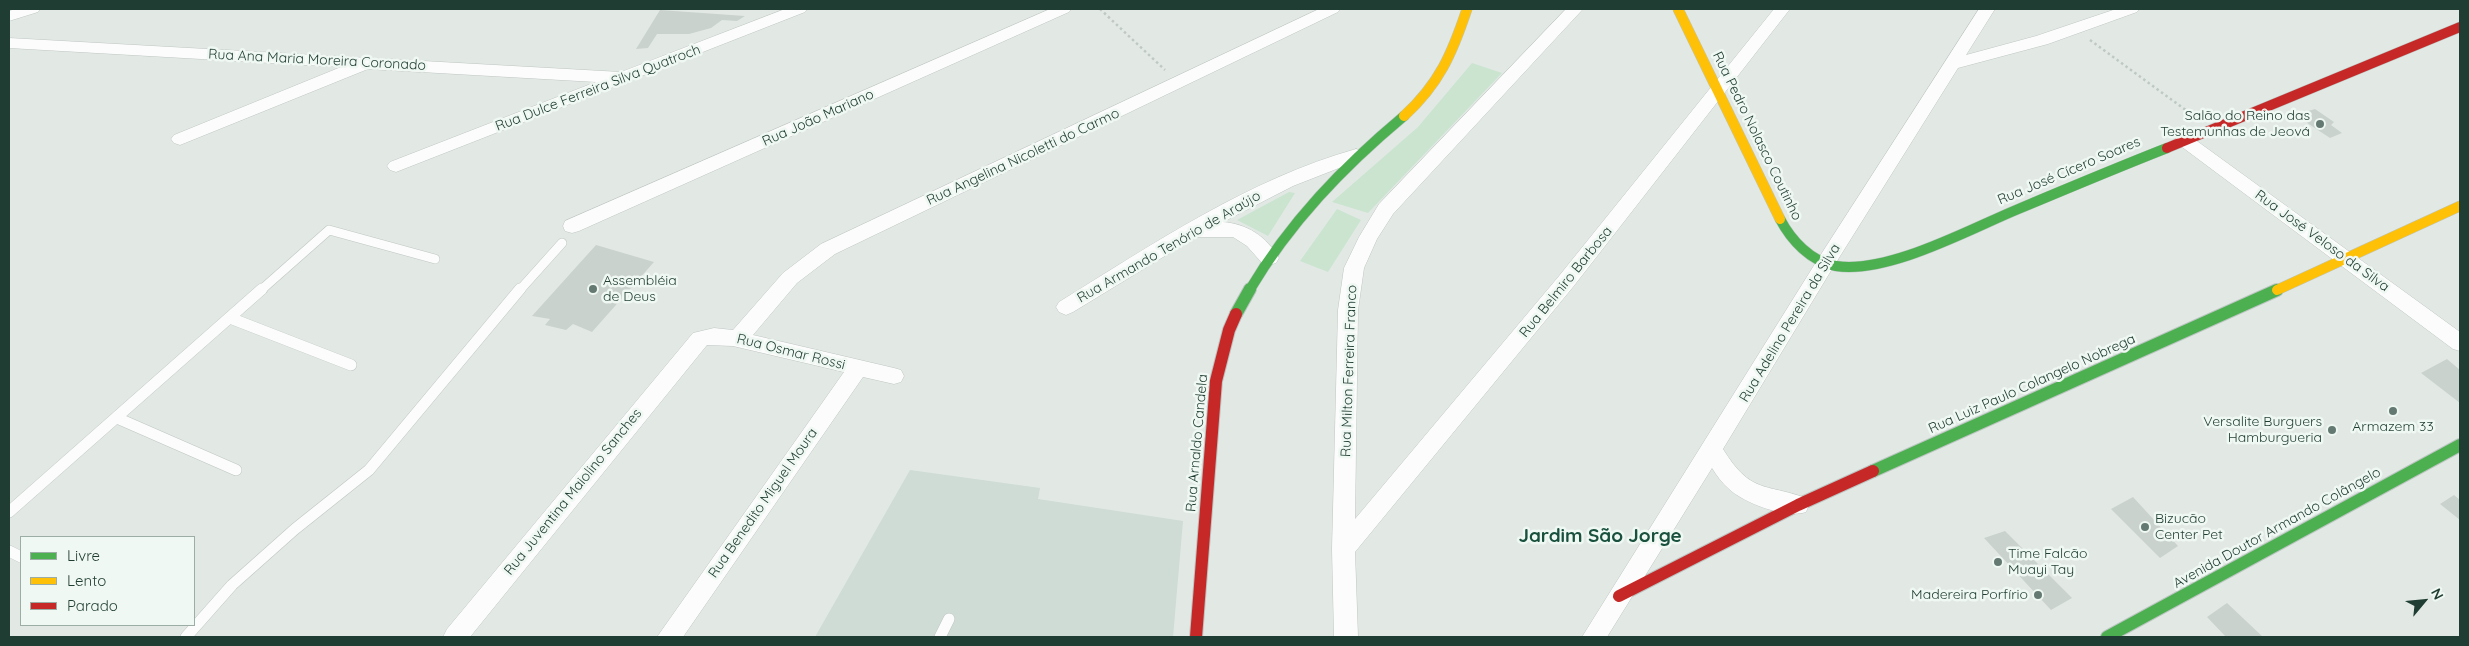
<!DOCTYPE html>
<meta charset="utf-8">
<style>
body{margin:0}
#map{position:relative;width:2469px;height:646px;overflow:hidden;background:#e2e9e5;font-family:Quicksand,sans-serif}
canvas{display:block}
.frame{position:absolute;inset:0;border:10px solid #1f3d32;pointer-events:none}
.legend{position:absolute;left:20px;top:536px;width:175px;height:90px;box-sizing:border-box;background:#f0f8f3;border:1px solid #9cada6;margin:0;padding:6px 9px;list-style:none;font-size:15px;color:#1f3d32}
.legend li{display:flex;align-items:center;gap:10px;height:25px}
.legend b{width:25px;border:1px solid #9cada6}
.north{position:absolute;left:2399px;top:576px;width:50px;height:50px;-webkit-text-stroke:4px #f0f8f3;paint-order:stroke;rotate:62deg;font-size:14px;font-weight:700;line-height:20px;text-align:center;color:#1f3d32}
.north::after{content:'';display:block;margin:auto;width:18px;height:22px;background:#1f3d32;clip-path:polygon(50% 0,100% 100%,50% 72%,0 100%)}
</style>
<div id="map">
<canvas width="2469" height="646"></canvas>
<div class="frame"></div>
<ul class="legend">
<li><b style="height:6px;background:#4caf50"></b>Livre</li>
<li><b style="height:6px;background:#ffc107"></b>Lento</li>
<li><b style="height:6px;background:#c62828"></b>Parado</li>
</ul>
<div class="north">N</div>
</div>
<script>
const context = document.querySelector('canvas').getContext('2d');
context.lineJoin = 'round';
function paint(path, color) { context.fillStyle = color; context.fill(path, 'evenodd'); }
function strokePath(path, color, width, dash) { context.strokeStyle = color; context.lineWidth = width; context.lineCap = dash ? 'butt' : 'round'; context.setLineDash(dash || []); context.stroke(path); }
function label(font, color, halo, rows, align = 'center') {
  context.font = font + ' Quicksand,sans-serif'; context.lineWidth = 5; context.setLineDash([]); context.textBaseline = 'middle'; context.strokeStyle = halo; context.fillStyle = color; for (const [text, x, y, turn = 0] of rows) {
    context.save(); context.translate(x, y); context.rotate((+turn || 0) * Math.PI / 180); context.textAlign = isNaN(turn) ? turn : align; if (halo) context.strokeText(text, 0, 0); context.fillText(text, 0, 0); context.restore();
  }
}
paint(new Path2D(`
 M 910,470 L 1040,488 L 1038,499 L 1183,521 L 1173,637 L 815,637 Z`), '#cfdbd5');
paint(new Path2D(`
 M 1472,63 L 1502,73 L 1368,213 L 1332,202 L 1418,127 Z
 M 1289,192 L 1295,193 L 1268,236 L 1237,220 Z
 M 1337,209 L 1361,220 L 1328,272 L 1300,261 Z`), '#cae4cf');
paint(new Path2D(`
 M 660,10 L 745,16 L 737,21 L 722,20 L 711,28 L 689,34 L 657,34 L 648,48 L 636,49 Z
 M 2315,109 L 2334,122 L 2331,125 L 2342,133 L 2330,138 L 2295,115 Z
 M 596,245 L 654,262 L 592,332 L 573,324 L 566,330 L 545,325 L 550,319 L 532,316 Z
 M 2447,359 L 2460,370 L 2460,403 L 2421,373 Z
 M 2454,495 L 2460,500 L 2460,520 L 2440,504 Z
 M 2133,497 L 2178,546 L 2160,558 L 2111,509 Z
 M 2005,531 L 2072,598 L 2051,610 L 1984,538 Z
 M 2227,603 L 2263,637 L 2226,637 L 2207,617 Z`), '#cad2ce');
const laneFar1 = new Path2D(`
 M 260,291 L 329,230 L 435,259
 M 519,291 L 562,243`);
const lane = new Path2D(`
 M 230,318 L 351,365
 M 117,418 L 236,470
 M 9,512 L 262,289
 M 9,551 L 21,557
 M 186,637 L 232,585 L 295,529 L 369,470 L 520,289
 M 940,637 L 949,619`);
const street = new Path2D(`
 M 16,9 L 40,9 L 38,12 L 9,21 L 9,11 Z
 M 785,9 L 807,9 L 805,12 L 396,172 L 390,170 L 387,166 L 390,162 L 596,82 L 368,69 L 180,145 L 174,143 L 171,139 L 174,135 L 341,67 L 9,48 L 9,38 L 621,72 Z
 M 1050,9 L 1071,9 L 1069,12 L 579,231 L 572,233 L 565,231 L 563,226 L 565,221 Z
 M 1319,9 L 1340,9 L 1338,12 L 835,254 L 797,283 L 753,335 L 894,368 L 901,370 L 904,376 L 901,382 L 894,384 L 863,377 L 683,637 L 657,637 L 844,372 L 733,346 L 707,345 L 470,637 L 443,637 L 447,629 L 693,333 L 714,328 L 733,330 L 783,273 L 821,244 Z
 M 1566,9 L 1583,9 L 1393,214 L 1377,239 L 1364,268 L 1358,310 L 1355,519 L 1559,276 L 1774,9 L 1790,9 L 1573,287 L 1355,552 L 1358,637 L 1334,637 L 1332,549 L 1338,310 L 1344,268 L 1359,237 L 1379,204 Z
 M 1979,9 L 1995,9 L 1966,55 L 2036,36 L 2116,9 L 2139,9 L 2137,12 L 2048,44 L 1958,68 L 1832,269 L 1723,449 C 1751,494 1764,483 1806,498 L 1809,505 L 1806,512 C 1786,519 1744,503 1729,489 C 1722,483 1717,476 1712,468 L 1607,637 L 1582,637 L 1818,259 Z
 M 2184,134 L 2190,136 L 2460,332 L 2460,351 L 2453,349 L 2178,144 L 2175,140 L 2178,136 Z
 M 1356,149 L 1362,151 L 1365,155 L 1362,159 L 1293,186 L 1223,222 C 1247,224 1266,236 1279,258 L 1276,263 L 1269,265 L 1262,263 L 1247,246 L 1233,237 L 1196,237 L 1073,312 L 1066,315 L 1059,312 L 1056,307 L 1059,302 C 1153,244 1249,179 1356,149 Z`);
const fastFar1 = new Path2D(`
 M 1780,219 C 1791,240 1811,262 1836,266 C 1888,274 1968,230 2016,210 C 2066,189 2116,168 2167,148
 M 1249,291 C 1290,222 1343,167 1404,116`);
const fast = new Path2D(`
 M 1236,314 L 1250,289
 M 1873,471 L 2277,290
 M 2107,637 L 2460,445`);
const slow = new Path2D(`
 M 1678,9 L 1780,219
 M 1404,116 C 1439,84 1452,54 1467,9
 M 2277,290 L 2460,206`);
const jamFar1 = new Path2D(`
 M 2167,148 L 2460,27`);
const jam = new Path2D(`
 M 1619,596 L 1798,505 L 1873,471
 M 1196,637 L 1216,381 L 1229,330 L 1236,314`);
strokePath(laneFar1, '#bfc6c2', 10);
strokePath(lane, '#bfc6c2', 12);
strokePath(street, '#bfc6c2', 1);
strokePath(fastFar1, '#bbc5c1', 11);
strokePath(fast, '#bbc5c1', 14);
strokePath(slow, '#bbc5c1', 11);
strokePath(jamFar1, '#bbc5c1', 11);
strokePath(jam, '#bbc5c1', 14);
strokePath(new Path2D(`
 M 1100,9 L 1165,70
 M 2090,40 L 2194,116`), '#bfc9c4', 2.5, [2.5, 3]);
strokePath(laneFar1, '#fbfcfb', 9);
strokePath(lane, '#fbfcfb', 11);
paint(street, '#fbfcfb');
strokePath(fastFar1, '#4caf50', 10);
strokePath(fast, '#4caf50', 12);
strokePath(slow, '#ffc107', 10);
strokePath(jamFar1, '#c62828', 10);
strokePath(jam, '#c62828', 12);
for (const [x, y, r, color] of [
 [2320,124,5,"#637971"],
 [593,289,5,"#637971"],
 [2393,411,5,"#637971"],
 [2332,430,5,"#637971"],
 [2145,527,5,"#637971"],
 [1998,562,5,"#637971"],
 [2038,595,5,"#637971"]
]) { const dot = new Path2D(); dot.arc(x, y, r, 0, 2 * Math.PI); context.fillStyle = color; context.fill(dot); strokePath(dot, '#f0f8f3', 2); }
label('14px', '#1f3d32', '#f0f8f3', [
 ["Rua Ana Maria Moreira Coronado",317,60,3],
 ["Rua Dulce Ferreira Silva Quatroch",598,88,-21],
 ["Rua João Mariano",818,118,-24],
 ["Rua Pedro Nolasco Coutinho",1757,136,64],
 ["Rua Angelina Nicoletti do Carmo",1023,157,-25],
 ["Rua José Cícero Soares",2069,171,-23],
 ["Rua José Veloso da Silva",2322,241,36],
 ["Rua Armando Tenório de Araújo",1169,247,-30],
 ["Rua Belmiro Barbosa",1566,282,-51],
 ["Rua Adelino Pereira da Silva",1790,323,-59],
 ["Rua Osmar Rossi",791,352,14],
 ["Rua Milton Ferreira Franco",1349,371,-88],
 ["Rua Luiz Paulo Colangelo Nobrega",2032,384,-24],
 ["Rua Arnaldo Candela",1197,443,-85],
 ["Rua Juventina Maiolino Sanches",573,492,-51],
 ["Rua Benedito Miguel Moura",763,503,-55],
 ["Avenida Doutor Armando Colângelo",2277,528,-29]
]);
label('14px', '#1f3d32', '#f0f8f3', [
 ["Salão do Reino das",2310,116],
 ["Testemunhas de Jeová",2310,132],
 ["Assembléia",603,281,"left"],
 ["de Deus",603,297,"left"],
 ["Versalite Burguers",2322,422],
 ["Hamburgueria",2322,438],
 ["Armazem 33",2393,427,"center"],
 ["Bizucão",2155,519,"left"],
 ["Center Pet",2155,535,"left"],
 ["Time Falcão",2008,554,"left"],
 ["Muayi Tay",2008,570,"left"],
 ["Madereira Porfírio",2028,595]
], 'right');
label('bold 19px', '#19513e', '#f0f8f3', [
 ["Jardim São Jorge",1600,536]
]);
</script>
